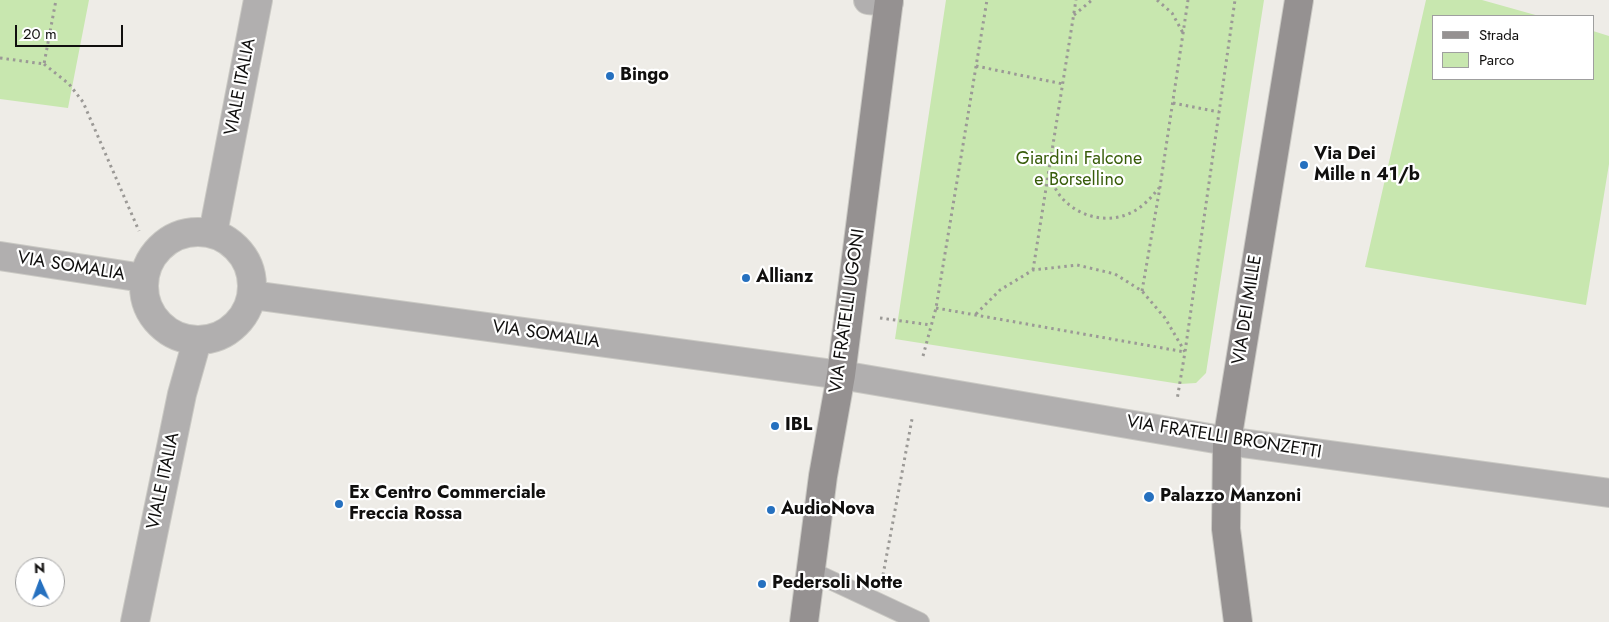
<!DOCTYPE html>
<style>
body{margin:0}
#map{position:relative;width:1609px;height:622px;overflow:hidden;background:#eeece7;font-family:Jost,sans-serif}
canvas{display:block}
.legend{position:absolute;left:1432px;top:15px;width:162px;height:65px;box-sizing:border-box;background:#fff;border:1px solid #9f9f9f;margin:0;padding:6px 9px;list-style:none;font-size:15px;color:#100f0e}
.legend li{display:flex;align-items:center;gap:10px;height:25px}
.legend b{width:25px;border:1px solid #9f9f9f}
.north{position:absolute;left:15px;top:557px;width:50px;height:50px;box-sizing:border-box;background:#fff;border:1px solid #9f9f9f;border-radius:50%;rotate:358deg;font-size:14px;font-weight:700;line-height:20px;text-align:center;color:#100f0e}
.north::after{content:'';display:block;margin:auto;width:18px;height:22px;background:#2570bf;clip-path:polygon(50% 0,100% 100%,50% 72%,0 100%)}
.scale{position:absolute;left:15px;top:25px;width:108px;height:22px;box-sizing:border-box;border:2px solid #100f0e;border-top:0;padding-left:6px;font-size:15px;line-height:18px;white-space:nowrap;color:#100f0e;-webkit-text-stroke:4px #fff;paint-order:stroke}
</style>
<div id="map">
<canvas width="1609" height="622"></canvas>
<ul class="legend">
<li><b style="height:6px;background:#959191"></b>Strada</li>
<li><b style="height:14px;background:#c8e7af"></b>Parco</li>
</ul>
<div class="north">N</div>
<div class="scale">20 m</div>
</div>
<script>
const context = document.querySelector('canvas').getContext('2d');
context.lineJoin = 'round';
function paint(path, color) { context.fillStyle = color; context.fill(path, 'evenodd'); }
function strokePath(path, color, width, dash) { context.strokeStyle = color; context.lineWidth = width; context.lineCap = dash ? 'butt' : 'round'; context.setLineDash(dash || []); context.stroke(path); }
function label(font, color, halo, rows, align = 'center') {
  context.font = font + ' Jost,sans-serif'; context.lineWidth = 4.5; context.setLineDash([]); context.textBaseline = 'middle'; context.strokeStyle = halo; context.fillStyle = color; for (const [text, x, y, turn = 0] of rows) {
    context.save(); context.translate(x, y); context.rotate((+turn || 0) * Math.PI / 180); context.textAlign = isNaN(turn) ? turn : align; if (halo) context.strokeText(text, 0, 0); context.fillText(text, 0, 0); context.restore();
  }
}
paint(new Path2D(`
 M 0,0 L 89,0 L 68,108 L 0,99 Z
 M 946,0 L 1264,0 L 1206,373 L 1196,383 L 1180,384 L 895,339 Z
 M 1426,0 L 1482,0 L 1539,16 L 1433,16 L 1433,79 L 1593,79 L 1593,31 L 1609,36 L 1609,164 L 1586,305 L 1365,267 Z`), '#c8e7af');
const lane = new Path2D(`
 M 811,571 L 920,622`);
const street = new Path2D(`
 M 868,0 L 889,2
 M144 286a54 54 0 1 1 108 0a54 54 0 1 1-108 0Z
 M 213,233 L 258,0
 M 0,256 L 143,278
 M 252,295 L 841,375 L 1227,441 L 1609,493
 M 135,622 L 182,394 L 197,341`);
const secondary = new Path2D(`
 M 804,622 L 823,476 L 841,375 L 889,0
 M 1238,622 L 1226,529 L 1227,441 L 1299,0`);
strokePath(lane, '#cac9c4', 20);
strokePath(street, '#cac9c4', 30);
strokePath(secondary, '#cac9c4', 30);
strokePath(new Path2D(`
 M 1157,0 L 1172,13 L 1183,33
 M 1074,15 L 1092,0
 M 0,58 L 44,64 L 56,0
 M 44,64 L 69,84 L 83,102 L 139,231
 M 976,66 L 1063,84
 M 1173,103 L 1219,112
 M 1049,177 C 1053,183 1056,191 1061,197 C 1082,221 1118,226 1143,205 C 1149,200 1154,194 1159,188
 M 1033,270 L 1076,0
 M 1142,291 L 1160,187 L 1188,0
 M 936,308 L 1185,352 L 1235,0
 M 976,314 L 1000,290 L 1033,270 L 1077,265 L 1115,274 L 1142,291 L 1165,318 L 1185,352 L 1177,400
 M 880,318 L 931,325
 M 923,356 L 936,308 L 987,0
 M 883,575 L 912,419`), '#9b9996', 3, [2.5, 4]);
strokePath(lane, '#b1afaf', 18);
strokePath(street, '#b1afaf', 28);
strokePath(secondary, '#959191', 28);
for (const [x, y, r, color] of [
 [610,76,5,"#2570bf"],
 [1304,165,5,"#2570bf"],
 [746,278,5,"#2570bf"],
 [775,426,5,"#2570bf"],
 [1149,497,6,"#2570bf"],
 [339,504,5,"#2570bf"],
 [771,510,5,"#2570bf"],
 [762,584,5,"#2570bf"]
]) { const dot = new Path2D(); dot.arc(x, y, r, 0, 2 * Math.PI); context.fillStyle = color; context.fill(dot); strokePath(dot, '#fff', 2); }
label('bold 18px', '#100f0e', '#fff', [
 ["Bingo",620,76],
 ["Via Dei",1314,155],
 ["Mille n 41/b",1314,176],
 ["Allianz",756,278],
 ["IBL",785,426],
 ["Ex Centro Commerciale",349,494],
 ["Freccia Rossa",349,515],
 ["Palazzo Manzoni",1160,497],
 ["AudioNova",781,510],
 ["Pedersoli Notte",772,584]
], 'left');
label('18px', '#100f0e', '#fff', [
 ["VIALE ITALIA",241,87,-79],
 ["VIA SOMALIA",71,267,9],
 ["VIA DEI MILLE",1248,310,-81],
 ["VIA FRATELLI UGONI",848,311,-82],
 ["VIA SOMALIA",546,335,8],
 ["VIA FRATELLI BRONZETTI",1224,438,9],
 ["VIALE ITALIA",164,481,-78]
]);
label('18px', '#385d0a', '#fff', [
 ["Giardini Falcone",1079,160],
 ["e Borsellino",1079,181]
]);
</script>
